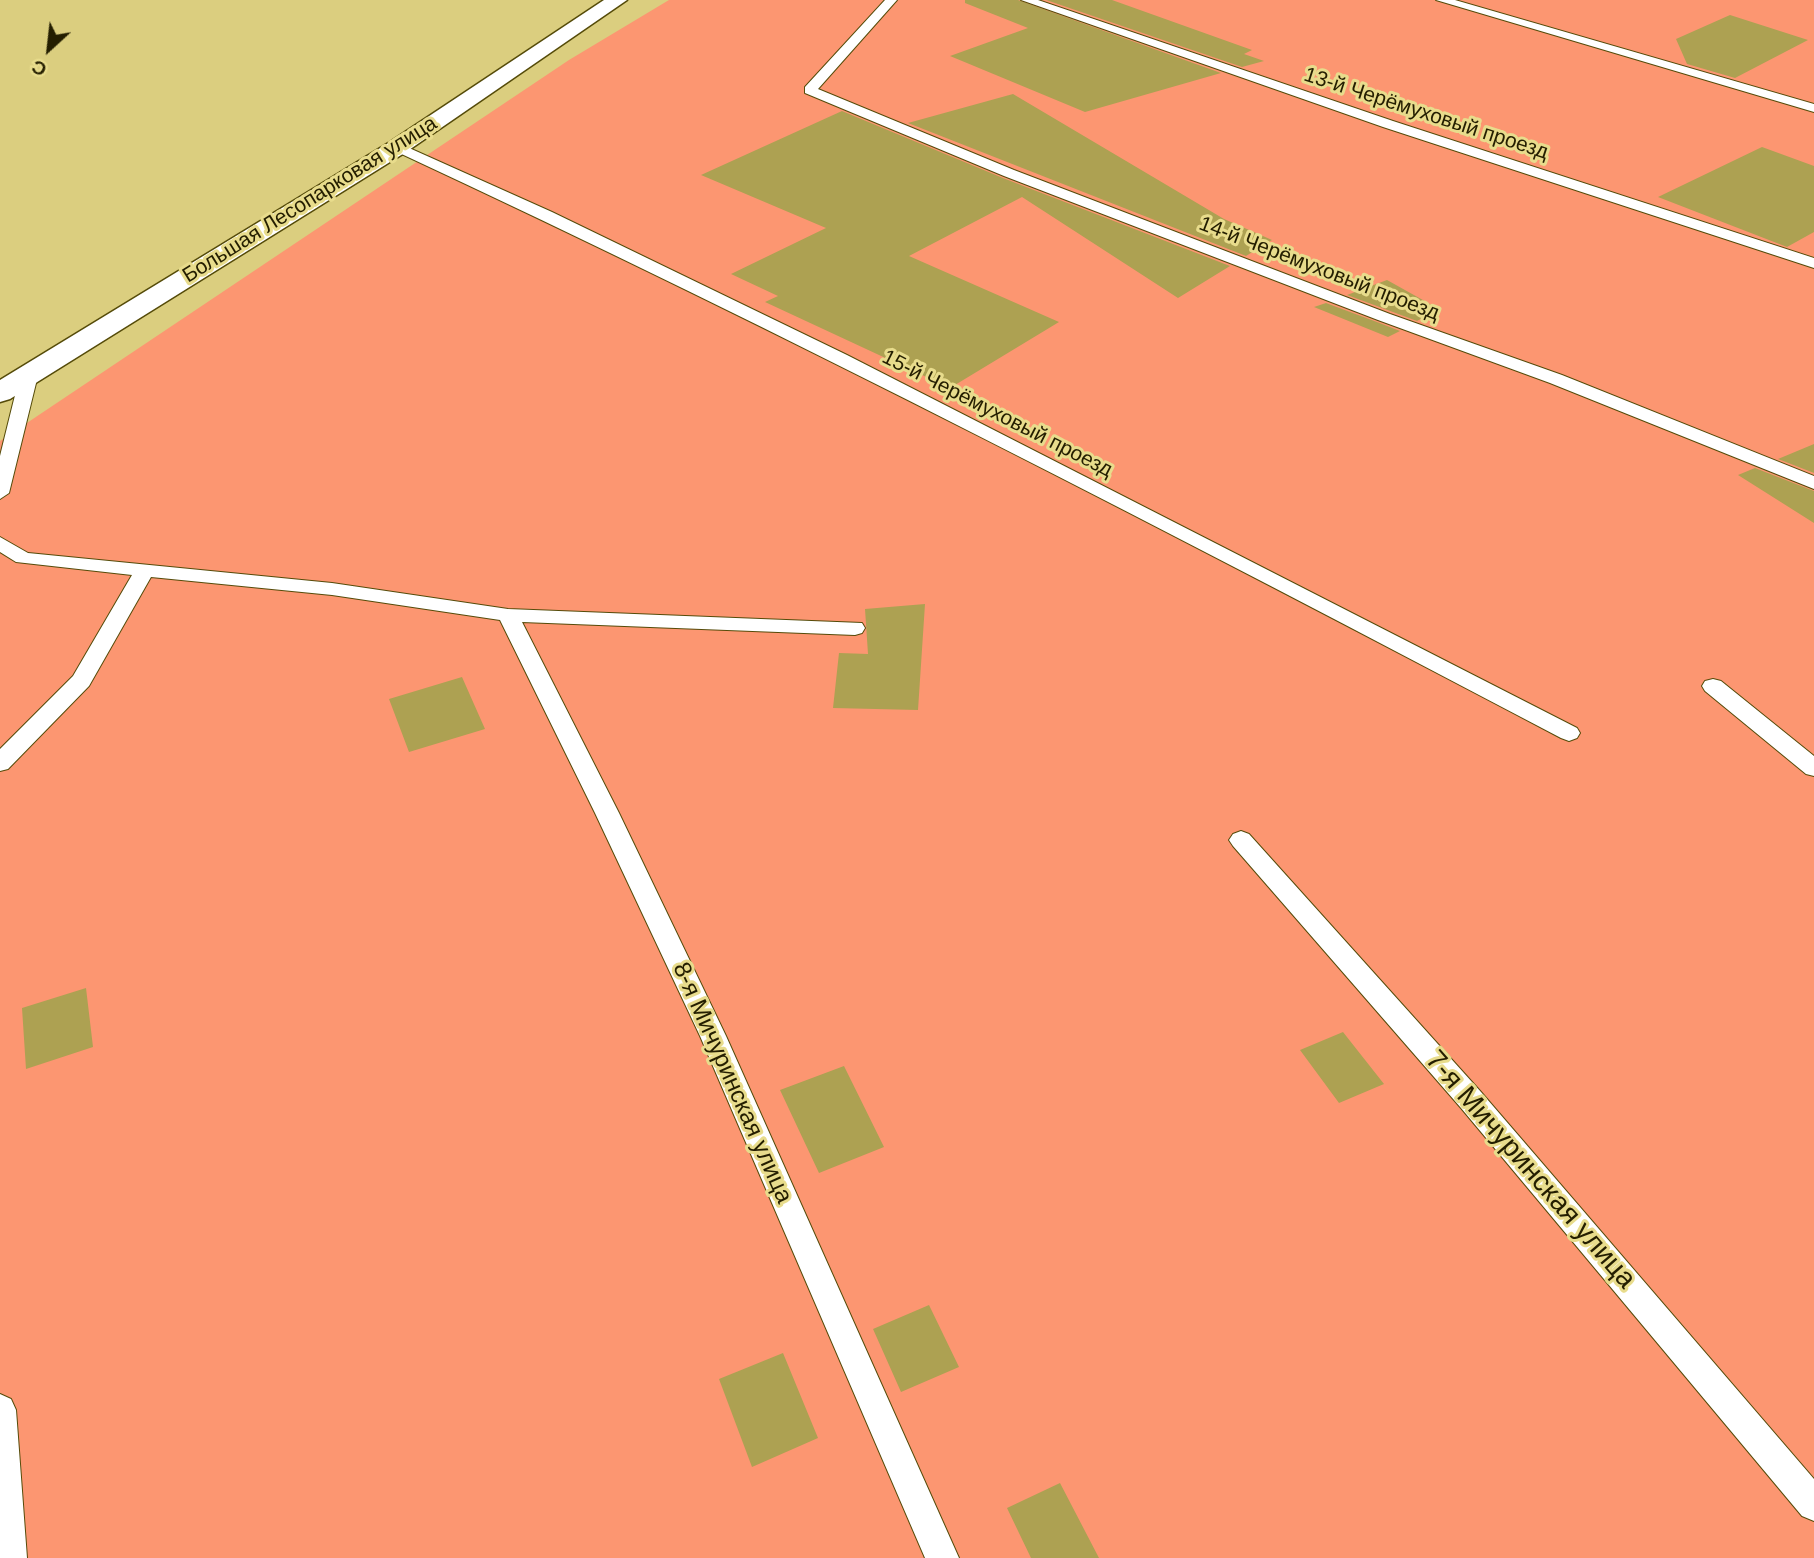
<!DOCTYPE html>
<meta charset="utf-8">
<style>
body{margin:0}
#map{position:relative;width:1814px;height:1558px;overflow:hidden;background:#dbce7f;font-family:Arial,sans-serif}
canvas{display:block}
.north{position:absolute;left:14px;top:14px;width:70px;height:70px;-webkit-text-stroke:5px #e8dc8c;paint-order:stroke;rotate:207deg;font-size:19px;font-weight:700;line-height:28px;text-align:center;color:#241e00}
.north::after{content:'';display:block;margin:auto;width:24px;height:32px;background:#241e00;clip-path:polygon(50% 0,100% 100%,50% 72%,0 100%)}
</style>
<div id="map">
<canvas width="1814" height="1558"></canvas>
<div class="north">С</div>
</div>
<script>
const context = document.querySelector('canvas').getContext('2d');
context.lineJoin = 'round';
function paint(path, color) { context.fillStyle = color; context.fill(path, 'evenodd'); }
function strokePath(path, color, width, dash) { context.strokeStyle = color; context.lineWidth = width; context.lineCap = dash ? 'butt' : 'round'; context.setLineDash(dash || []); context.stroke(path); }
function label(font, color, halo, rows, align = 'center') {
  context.font = font + ' Arial,sans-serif'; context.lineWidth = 6; context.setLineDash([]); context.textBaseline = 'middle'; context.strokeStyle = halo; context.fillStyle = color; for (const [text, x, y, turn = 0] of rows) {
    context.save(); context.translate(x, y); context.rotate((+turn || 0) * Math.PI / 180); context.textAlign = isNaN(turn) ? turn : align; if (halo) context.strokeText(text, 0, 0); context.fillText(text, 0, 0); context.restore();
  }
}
paint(new Path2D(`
 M 669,0 L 1814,0 L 1814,1558 L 0,1558 L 0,441 L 569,60 Z`), '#fc9671');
paint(new Path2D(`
 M 965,0 L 1018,0 L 1221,73 L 1085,112 L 950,56 L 1028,28 L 965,3 Z
 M 1046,0 L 1112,0 L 1252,50 L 1244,54 L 1264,61 L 1242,67 Z
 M 1730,15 L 1808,40 L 1735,78 L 1687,64 L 1676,39 Z
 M 1013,94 L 1224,219 L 1272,240 L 1246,256 L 908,123 Z
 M 842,111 L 1003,178 L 1230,266 L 1178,298 L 1022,197 L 909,256 L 1059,322 L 950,388 L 765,302 L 778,296 L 731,274 L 826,228 L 701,175 Z
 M 1762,147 L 1814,166 L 1814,232 L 1787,247 L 1658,197 Z
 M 1387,280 L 1439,309 L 1417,321 L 1347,295 Z
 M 1326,303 L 1377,322 L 1400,331 L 1388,337 L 1314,307 Z
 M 1814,444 L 1814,473 L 1778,459 Z
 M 1755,468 L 1814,491 L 1814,523 L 1738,475 Z
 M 925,604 L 918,710 L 833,708 L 839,653 L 868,654 L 865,609 Z
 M 462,677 L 485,729 L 409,752 L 389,699 Z
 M 86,988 L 93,1047 L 26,1069 L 22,1008 Z
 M 1343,1032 L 1384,1084 L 1339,1103 L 1300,1050 Z
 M 844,1066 L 884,1147 L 819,1173 L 780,1090 Z
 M 929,1305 L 959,1367 L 901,1392 L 873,1329 Z
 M 783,1353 L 818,1438 L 752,1467 L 719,1379 Z
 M 1060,1483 L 1099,1558 L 1031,1558 L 1007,1508 Z`), '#ada152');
const lane = new Path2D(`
 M 885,0 L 897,0 L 818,89 L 1014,170 L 1390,314 L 1562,375 L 1814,476 L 1814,489 L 1550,383 L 1378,320 L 1004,176 L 805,93 L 805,87 Z
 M 1021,0 L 1038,0 L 1393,121 L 1814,258 L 1814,268 L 1383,127 Z
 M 1436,0 L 1455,0 L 1814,104 L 1814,112 Z
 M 398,143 L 552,212 L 847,355 L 1577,728 L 1580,733 L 1577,738 L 1569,741 L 1561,738 C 1175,535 789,334 393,150 L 391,147 Z
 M 29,370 L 38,375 L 9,493 L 0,499 L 0,456 L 20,375 Z
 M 0,537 L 28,553 L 332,583 L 508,609 L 862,623 L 865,628 L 862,633 L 855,635 L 522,622 L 619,813 L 726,1036 L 959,1558 L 925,1558 L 700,1036 L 595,813 L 500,620 L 332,595 L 151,577 L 89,686 L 8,769 L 0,771 L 0,749 L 73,676 L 132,575 L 16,562 L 0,552 Z
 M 1713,679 L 1721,681 L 1814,756 L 1814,776 L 1806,774 L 1705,691 L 1702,686 L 1705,681 Z
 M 1241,831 L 1249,834 L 1481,1092 L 1814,1479 L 1814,1521 L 1802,1516 L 1461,1108 L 1233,846 L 1229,840 L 1233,834 Z
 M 0,1394 L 11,1399 L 16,1410 L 27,1558 L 0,1558 Z`);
const secondary = new Path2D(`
 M 604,0 L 627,0 L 406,152 L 10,399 L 0,402 L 0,380 L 390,142 Z`);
strokePath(lane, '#554b09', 2);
strokePath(secondary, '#554b09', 3);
paint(lane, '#fff');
paint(secondary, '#fff');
label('21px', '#241e00', '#e8dc8c', [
 ["13-й Черёмуховый проезд",1426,114,18],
 ["Большая Лесопарковая улица",310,200,-32],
 ["14-й Черёмуховый проезд",1319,269,21],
 ["15-й Черёмуховый проезд",997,414,27]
]);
label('24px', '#241e00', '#e8dc8c', [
 ["8-я Мичуринская улица",732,1083,66]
]);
label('28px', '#241e00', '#e8dc8c', [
 ["7-я Мичуринская улица",1530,1170,49]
]);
</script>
